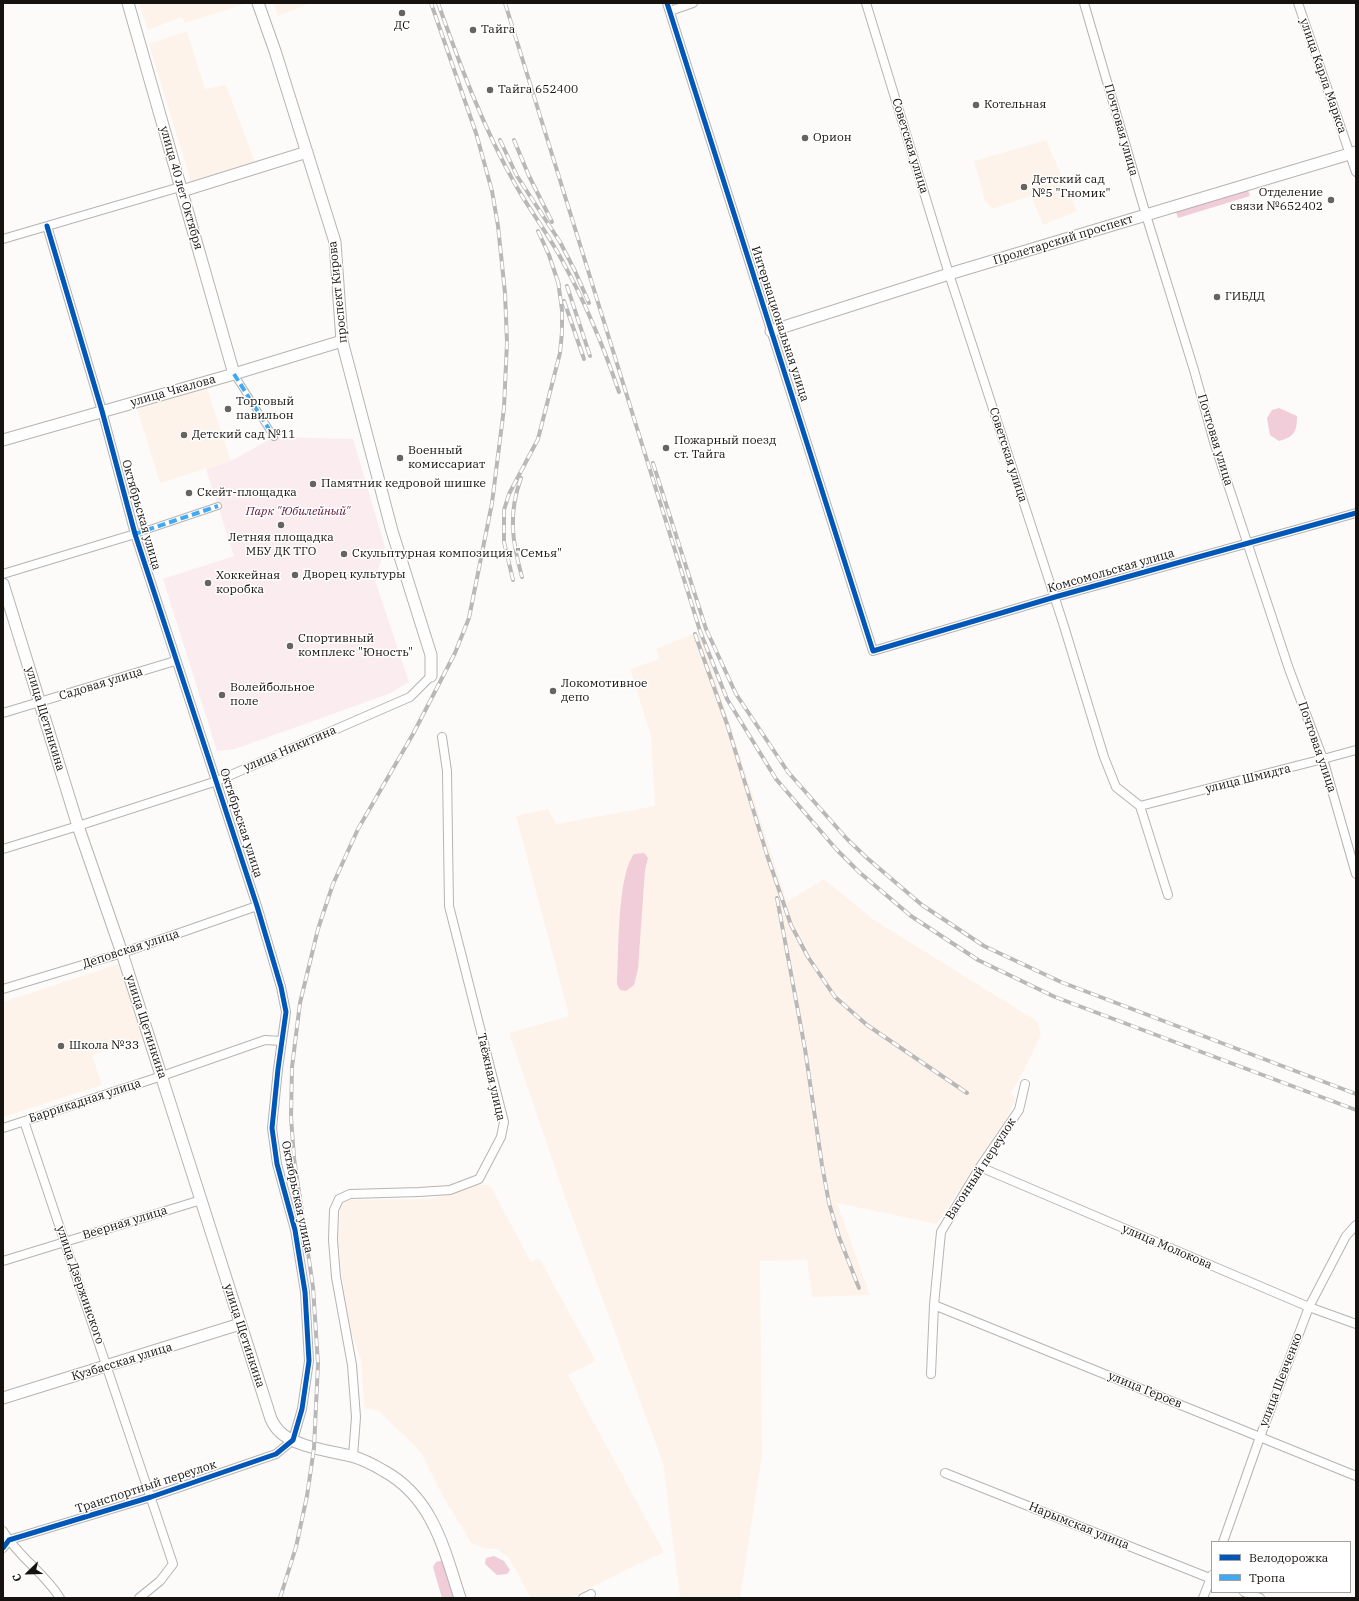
<!DOCTYPE html>
<meta charset="utf-8">
<style>
body{margin:0}
#map{position:relative;width:1359px;height:1601px;overflow:hidden;background:#fcfbfa;font-family:"IBM Plex Serif",serif}
canvas{display:block}
.frame{position:absolute;inset:0;border:4px solid #16120f;pointer-events:none}
.legend{position:absolute;left:1211px;top:1541px;width:140px;height:52px;box-sizing:border-box;background:#fff;border:1px solid #a2a09f;margin:0;padding:5px 7px;list-style:none;font-size:12px;color:#16120f}
.legend li{display:flex;align-items:center;gap:8px;height:20px}
.legend b{width:20px;border:1px solid #a2a09f}
.north{position:absolute;left:8px;top:1553px;width:40px;height:40px;-webkit-text-stroke:3px #fff;paint-order:stroke;rotate:247deg;font-size:11px;font-weight:700;line-height:16px;text-align:center;color:#16120f}
.north::after{content:'';display:block;margin:auto;width:14px;height:18px;background:#16120f;clip-path:polygon(50% 0,100% 100%,50% 72%,0 100%)}
</style>
<div id="map">
<canvas width="1359" height="1601"></canvas>
<div class="frame"></div>
<ul class="legend">
<li><b style="height:5px;background:#0057b8"></b>Велодорожка</li>
<li><b style="height:5px;background:#3fa9f5"></b>Тропа</li>
</ul>
<div class="north">С</div>
</div>
<script>
const context = document.querySelector('canvas').getContext('2d');
context.lineJoin = 'round';
function paint(path, color) { context.fillStyle = color; context.fill(path, 'evenodd'); }
function strokePath(path, color, width, dash) { context.strokeStyle = color; context.lineWidth = width; context.lineCap = dash ? 'butt' : 'round'; context.setLineDash(dash || []); context.stroke(path); }
function label(font, color, halo, rows, align = 'center') {
  context.font = font + ' "IBM Plex Serif",serif'; context.lineWidth = 3; context.setLineDash([]); context.textBaseline = 'middle'; context.strokeStyle = halo; context.fillStyle = color; for (const [text, x, y, turn = 0] of rows) {
    context.save(); context.translate(x, y); context.rotate((+turn || 0) * Math.PI / 180); context.textAlign = isNaN(turn) ? turn : align; if (halo) context.strokeText(text, 0, 0); context.fillText(text, 0, 0); context.restore();
  }
}
paint(new Path2D(`
 M 139,3 L 248,3 L 185,23 L 182,17 L 148,30 Z
 M 274,3 L 311,3 L 278,16 Z
 M 187,31 L 205,89 L 226,85 L 255,162 L 191,182 L 149,44 Z
 M 1046,140 L 1077,211 L 1043,225 L 1031,196 L 993,209 L 985,201 L 974,161 Z
 M 207,388 L 231,461 L 160,483 L 137,409 Z
 M 700,631 L 787,902 L 824,879 L 874,920 L 1037,1021 L 1041,1035 L 1021,1076 L 1010,1094 L 1016,1098 L 1006,1119 L 937,1224 L 837,1203 L 870,1295 L 812,1297 L 807,1260 L 760,1261 L 762,1455 L 740,1598 L 680,1598 L 663,1463 L 566,1200 L 509,1033 L 569,1016 L 516,816 L 548,809 L 556,824 L 655,806 L 651,736 L 630,669 L 659,659 L 656,649 Z
 M 118,964 L 144,1038 L 92,1055 L 102,1085 L 3,1117 L 3,1002 Z
 M 474,1185 L 490,1185 L 531,1262 L 539,1258 L 596,1361 L 568,1375 L 664,1552 L 569,1598 L 531,1598 L 509,1558 L 497,1549 L 483,1548 L 471,1543 L 442,1495 L 420,1451 L 379,1411 L 364,1408 L 361,1359 L 350,1329 L 341,1270 L 338,1235 L 340,1205 L 345,1200 L 430,1199 Z`), '#fef3ea');
paint(new Path2D(`
 M 274,437 L 353,439 L 385,547 L 375,580 L 409,682 L 391,693 L 235,749 L 217,751 L 163,579 L 234,556 L 206,469 L 231,461 Z`), '#fbecf0');
paint(new Path2D(`
 M 1248,190 L 1250,196 L 1178,218 L 1176,212 Z
 M 1279,408 L 1297,416 C 1297,432 1294,437 1279,441 L 1270,435 L 1267,418 L 1272,410 Z
 M 644,853 L 648,858 L 645,870 L 638,969 L 634,985 L 626,991 L 620,990 L 617,984 C 619,954 617,876 634,854 Z
 M 494,1556 L 504,1561 L 510,1570 L 507,1574 L 497,1575 L 485,1564 L 486,1558 Z
 M 447,1559 L 460,1598 L 442,1598 L 433,1567 L 436,1562 Z`), '#f0cdd9');
const pedestrian = new Path2D(`
 M 234,374 L 274,437
 M 135,534 L 218,506`);
const minor = new Path2D(`
 M 667,3 L 873,651 L 1055,597 L 1356,513
 M 866,3 L 949,274 L 1063,623 L 1104,757 L 1116,787 L 1140,806 L 1168,895
 M 1084,3 L 1146,215 L 1194,370 L 1214,442 L 1289,669 L 1323,759 L 1356,874
 M 1298,3 L 1356,172
 M 670,11 L 693,3
 M 3,239 L 180,187
 M 3,574 L 135,534
 M 3,713 L 175,661
 M 1140,806 L 1323,759 L 1356,750
 M 3,849 L 78,826 L 217,781 L 410,697 L 431,676
 M 3,989 L 122,953 L 257,906
 M 24,1121 L 173,1564 L 160,1581 L 139,1598
 M 3,1128 L 162,1076 L 265,1040 L 282,1041
 M 980,1167 L 1309,1307 L 1356,1324
 M 3,1261 L 201,1200
 M 934,1305 L 1356,1476
 M 931,1374 L 934,1305 L 941,1232 L 980,1167 L 1019,1110 L 1025,1084
 M 353,1456 L 356,1417 L 352,1365 L 336,1277 L 333,1240 L 334,1210 L 339,1199 L 350,1194 L 419,1192 L 450,1190 L 479,1179 L 501,1137 L 504,1122 L 449,906 L 447,771 L 442,737
 M 945,1473 L 1212,1579
 M 3,1531 C 19,1558 44,1572 60,1598
 M 1223,1542 L 1260,1437 L 1309,1307 L 1346,1236 L 1356,1225
 M 3,1548 L 9,1540 L 151,1497 L 276,1454 L 293,1440 L 302,1409 L 309,1361 L 305,1292 L 295,1230 L 277,1164 L 272,1128 L 278,1069 L 286,1012 L 281,987 L 257,906 L 135,534 L 102,411 L 47,226
 M 1244,1592 L 1260,1598
 M 583,1598 L 591,1594
 M 1203,1598 L 1212,1575`);
const tertiary = new Path2D(`
 M 128,3 L 234,374
 M 258,3 L 275,51 L 335,242 L 342,341 L 392,531 L 431,655 L 431,676
 M 182,191 L 307,152
 M 771,331 L 949,274 L 1356,152
 M 3,440 L 234,374 L 342,341
 M 3,584 L 78,826 L 122,953 L 271,1419 C 273,1423 276,1428 279,1431 C 294,1447 331,1451 351,1456 C 363,1459 374,1465 384,1471 C 433,1498 444,1549 460,1598
 M 3,1398 L 240,1324`);
strokePath(pedestrian, '#b6b4b1', 8);
strokePath(minor, '#b6b4b1', 10);
strokePath(tertiary, '#b6b4b1', 13);
strokePath(pedestrian, '#fffefe', 6);
strokePath(minor, '#fffefe', 8);
strokePath(tertiary, '#fffefe', 11);
const rail = new Path2D(`
 M 438,3 C 460,65 483,127 515,184 C 530,211 550,236 564,264 C 586,304 604,348 619,392
 M 505,3 L 700,631 L 727,699 L 776,779 L 836,849 L 859,872 L 911,916 L 978,960 L 1055,997 L 1356,1110
 M 500,140 L 517,176 L 560,242 L 575,271 L 589,303
 M 514,140 L 529,176 L 552,222
 M 538,231 L 549,255 L 559,285
 M 567,286 L 590,356
 M 564,301 L 584,359
 M 653,463 L 706,629 L 736,694 L 788,772 L 847,839 L 867,858 L 922,905 L 984,946 L 1061,982 L 1356,1094
 M 521,478 C 508,514 512,541 522,577
 M 513,580 L 504,542 L 504,510 L 509,494 L 538,439 L 560,353 L 562,332 L 562,310 L 558,281
 M 695,634 L 727,724 L 767,855 L 791,925 L 808,957 L 835,997 L 867,1025 L 967,1093
 M 777,898 L 805,1049 L 822,1165 L 829,1203 L 839,1237 L 859,1288
 M 280,1598 L 296,1547 L 307,1496 L 314,1448 L 318,1364 L 313,1287 L 294,1158 L 291,1117 L 292,1067 L 300,1003 L 318,929 L 333,884 L 358,829 L 413,734 L 455,653 L 469,618 L 492,503 L 504,408 L 507,342 L 505,293 L 498,226 L 492,191 L 476,133 L 431,3`);
strokePath(rail, '#b9b8b8', 4);
strokePath(rail, '#fff', 2.5, [8]);
strokePath(new Path2D(`
 M 234,374 L 274,437
 M 135,534 L 218,506`), '#3fa9f5', 4, [8, 4]);
strokePath(new Path2D(`
 M 667,3 L 873,651 L 1055,597 L 1356,513
 M 3,1548 L 9,1540 L 151,1497 L 276,1454 L 293,1440 L 302,1409 L 309,1361 L 305,1292 L 295,1230 L 277,1164 L 272,1128 L 278,1069 L 286,1012 L 281,987 L 257,906 L 135,534 L 102,411 L 47,226`), '#0057b8', 5);
for (const [x, y, r, color] of [
 [402,13,4,"#666461"],
 [473,30,4,"#666461"],
 [490,90,4,"#666461"],
 [976,105,4,"#666461"],
 [805,138,4,"#666461"],
 [1024,187,4,"#666461"],
 [1331,200,4,"#666461"],
 [1217,297,4,"#666461"],
 [228,409,4,"#666461"],
 [184,435,4,"#666461"],
 [666,448,4,"#666461"],
 [400,458,4,"#666461"],
 [313,484,4,"#666461"],
 [189,493,4,"#666461"],
 [281,525,4,"#666461"],
 [344,554,4,"#666461"],
 [295,575,4,"#666461"],
 [208,583,4,"#666461"],
 [290,646,4,"#666461"],
 [553,691,4,"#666461"],
 [222,695,4,"#666461"],
 [61,1046,4,"#666461"]
]) { const dot = new Path2D(); dot.arc(x, y, r, 0, 2 * Math.PI); context.fillStyle = color; context.fill(dot); strokePath(dot, '#fff', 1.5); }
label('12px', '#16120f', '#fff', [
 ["ДС",402,26,"center"],
 ["Тайга",481,30],
 ["Тайга 652400",498,90],
 ["Котельная",984,105],
 ["Орион",813,138],
 ["Детский сад",1032,180],
 ["№5 \"Гномик\"",1032,194],
 ["Отделение",1323,193,"right"],
 ["связи №652402",1323,207,"right"],
 ["ГИБДД",1225,297],
 ["Торговый",236,402],
 ["павильон",236,416],
 ["Детский сад №11",192,435],
 ["Пожарный поезд",674,441],
 ["ст. Тайга",674,455],
 ["Военный",408,451],
 ["комиссариат",408,465],
 ["Памятник кедровой шишке",321,484],
 ["Скейт-площадка",197,493],
 ["Летняя площадка",281,538,"center"],
 ["МБУ ДК ТГО",281,552,"center"],
 ["Скульптурная композиция \"Семья\"",352,554],
 ["Дворец культуры",303,575],
 ["Хоккейная",216,576],
 ["коробка",216,590],
 ["Спортивный",298,639],
 ["комплекс \"Юность\"",298,653],
 ["Локомотивное",561,684],
 ["депо",561,698],
 ["Волейбольное",230,688],
 ["поле",230,702],
 ["Школа №33",69,1046]
], 'left');
label('12px', '#16120f', '#fff', [
 ["улица Карла Маркса",1323,76,71],
 ["Почтовая улица",1121,130,74],
 ["Советская улица",910,146,73],
 ["улица 40 лет Октября",181,188,74],
 ["Пролетарский проспект",1063,240,-17],
 ["проспект Кирова",338,292,-96],
 ["Интернациональная улица",780,324,72],
 ["улица Чкалова",173,391,-16],
 ["Почтовая улица",1215,440,73],
 ["Советская улица",1008,455,72],
 ["Октябрьская улица",141,515,74],
 ["Комсомольская улица",1111,571,-16],
 ["Садовая улица",101,684,-17],
 ["улица Щетинкина",45,719,73],
 ["Почтовая улица",1317,747,71],
 ["улица Никитина",290,749,-23],
 ["улица Шмидта",1248,779,-14],
 ["Октябрьская улица",241,823,72],
 ["Деповская улица",131,949,-18],
 ["улица Щетинкина",146,1027,72],
 ["Таёжная улица",491,1077,77],
 ["Баррикадная улица",85,1101,-18],
 ["Вагонный переулок",981,1169,-57],
 ["Октябрьская улица",297,1197,78],
 ["Веерная улица",125,1223,-17],
 ["улица Молокова",1167,1247,23],
 ["улица Дзержинского",80,1285,71],
 ["улица Щетинкина",244,1336,72],
 ["Кузбасская улица",122,1362,-17],
 ["улица Шевченко",1281,1380,-69],
 ["улица Героев",1145,1390,22],
 ["Транспортный переулок",146,1487,-18],
 ["Нарымская улица",1079,1526,22]
]);
label('italic 12px', '#62183b', '#fff', [
 ["Парк \"Юбилейный\"",298,512]
]);
</script>
